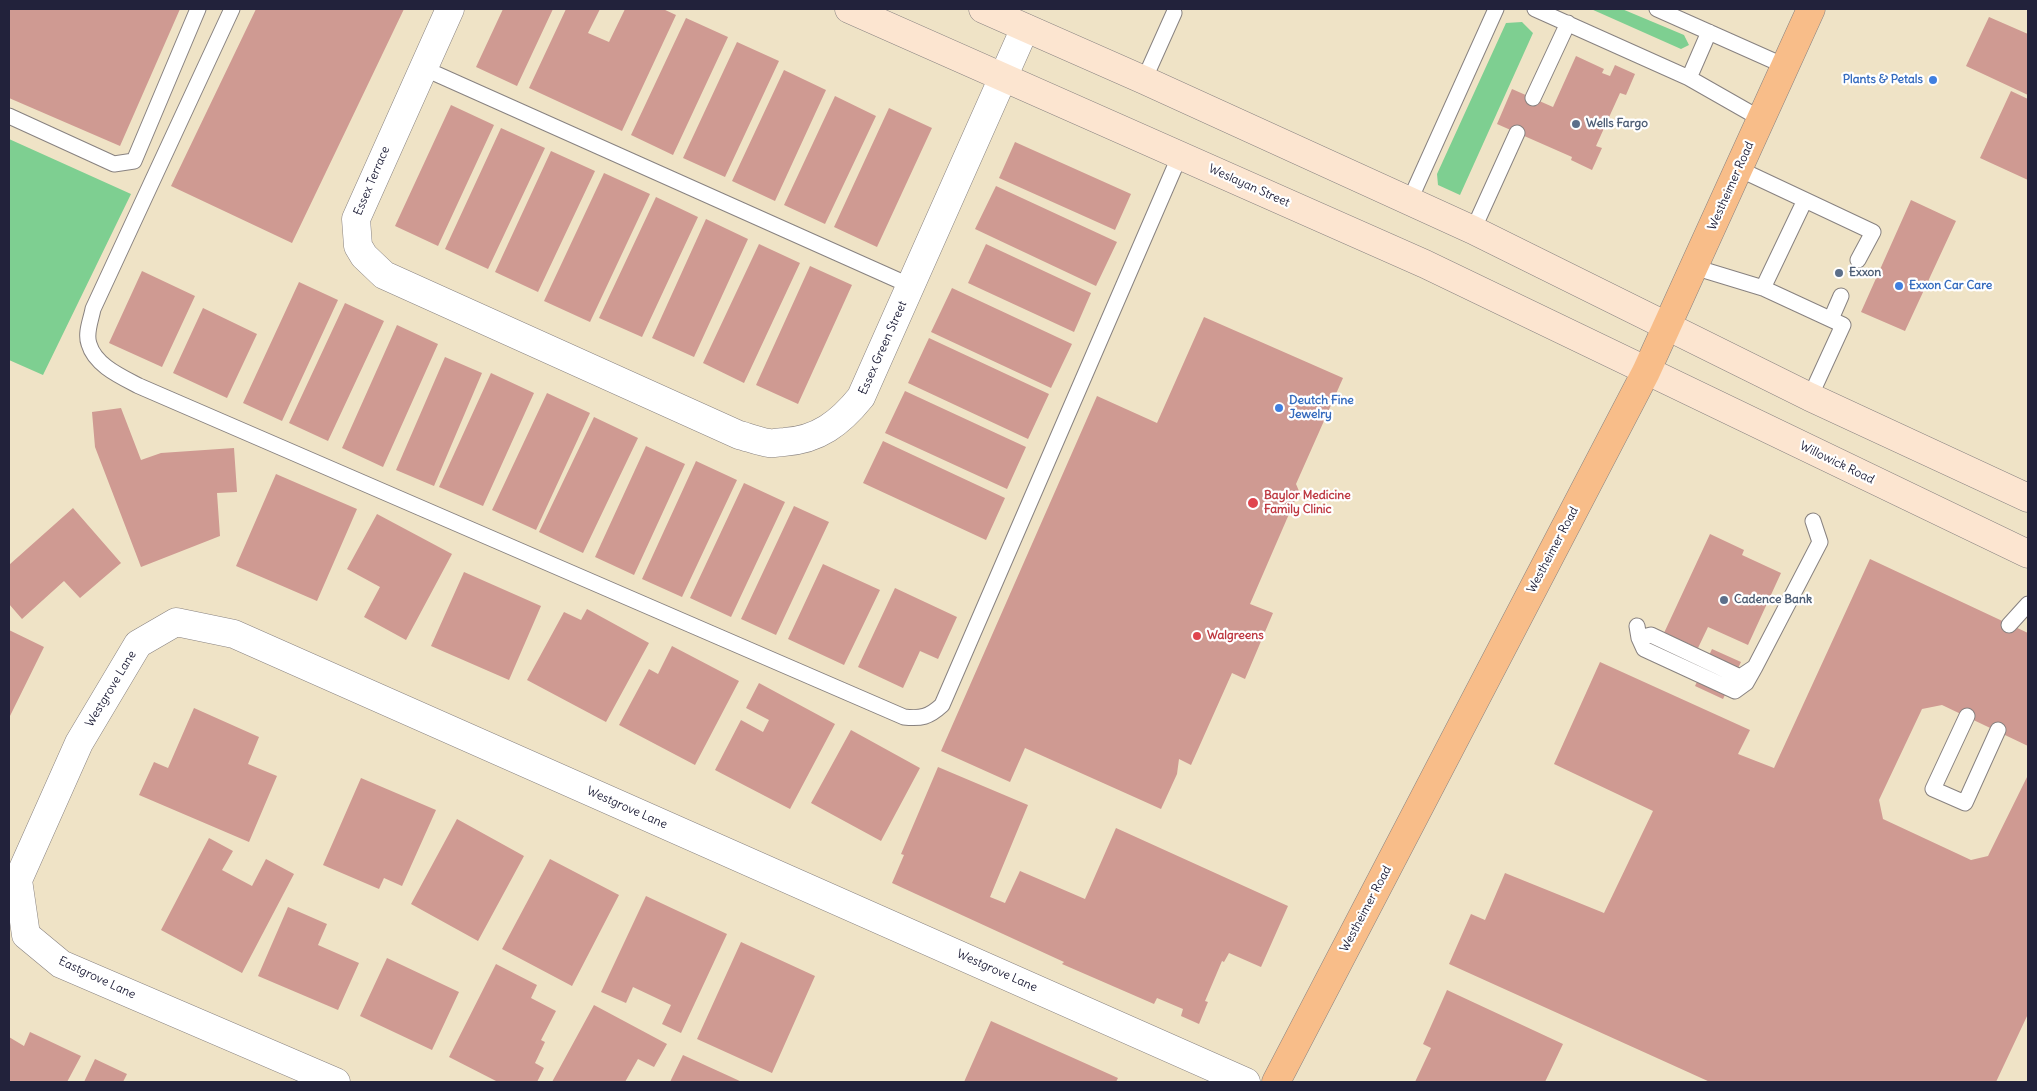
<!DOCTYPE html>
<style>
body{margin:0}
#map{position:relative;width:2037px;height:1091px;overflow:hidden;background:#efe3c6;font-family:Delius,sans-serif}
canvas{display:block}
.frame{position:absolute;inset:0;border:10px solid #22223b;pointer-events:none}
</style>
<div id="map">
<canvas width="2037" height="1091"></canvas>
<div class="frame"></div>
</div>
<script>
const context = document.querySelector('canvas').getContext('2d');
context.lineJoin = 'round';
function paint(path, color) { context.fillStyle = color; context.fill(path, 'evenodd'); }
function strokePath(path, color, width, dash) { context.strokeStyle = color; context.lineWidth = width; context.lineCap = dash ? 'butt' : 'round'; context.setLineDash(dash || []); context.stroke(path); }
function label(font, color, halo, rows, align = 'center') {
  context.font = font + ' Delius,sans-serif'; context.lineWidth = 4.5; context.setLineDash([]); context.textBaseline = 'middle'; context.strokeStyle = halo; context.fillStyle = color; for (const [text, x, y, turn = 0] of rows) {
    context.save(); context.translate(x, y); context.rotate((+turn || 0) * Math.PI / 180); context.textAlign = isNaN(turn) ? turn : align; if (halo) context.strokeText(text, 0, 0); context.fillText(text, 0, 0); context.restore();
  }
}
paint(new Path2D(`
 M 1591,9 L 1622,9 L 1684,35 L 1689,45 L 1681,49 Z
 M 1522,22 L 1533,33 L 1460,195 L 1438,185 L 1437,174 L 1506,23 Z
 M 9,139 L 131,194 L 43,375 L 9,360 Z`), '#7ecf91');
paint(new Path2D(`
 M 9,9 L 180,9 L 120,146 L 9,98 Z
 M 256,9 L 404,9 L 292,243 L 171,186 Z
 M 503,9 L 553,9 L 517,86 L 476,67 Z
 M 566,9 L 600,9 L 588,33 L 609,42 L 625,9 L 663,9 L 676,15 L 622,131 L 529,88 Z
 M 1989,17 L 2028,34 L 2028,95 L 1966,66 Z
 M 686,18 L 728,37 L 673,155 L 631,135 Z
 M 737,42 L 779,61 L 725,177 L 683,158 Z
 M 1576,56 L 1604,69 L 1602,73 L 1610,76 L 1615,65 L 1635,74 L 1626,95 L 1620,93 L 1596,146 L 1602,148 L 1592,170 L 1571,160 L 1572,157 L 1497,124 L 1512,89 L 1553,107 Z
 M 784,70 L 826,90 L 775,201 L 732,181 Z
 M 2011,91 L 2028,99 L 2028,180 L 1980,158 Z
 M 835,96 L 876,116 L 825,224 L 784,205 Z
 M 451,105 L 494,125 L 438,246 L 395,226 Z
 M 889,108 L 932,128 L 877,247 L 834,227 Z
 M 501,128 L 545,148 L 488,269 L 445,249 Z
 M 1015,142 L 1131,194 L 1115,230 L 999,178 Z
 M 551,151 L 595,171 L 538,292 L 495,272 Z
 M 604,173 L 650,194 L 590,322 L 544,301 Z
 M 996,186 L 1117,242 L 1096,286 L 975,229 Z
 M 656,197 L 698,217 L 642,337 L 599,318 Z
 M 1911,200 L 1956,221 L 1905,331 L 1861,312 Z
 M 706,219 L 748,239 L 694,357 L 652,338 Z
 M 759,244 L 800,263 L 744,383 L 703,363 Z
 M 986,244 L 1091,293 L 1074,332 L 968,283 Z
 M 810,266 L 852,285 L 798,404 L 756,385 Z
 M 142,271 L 195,296 L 162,367 L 109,343 Z
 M 299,282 L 338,300 L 282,421 L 243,403 Z
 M 952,288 L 1072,344 L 1051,388 L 931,332 Z
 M 345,303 L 384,321 L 328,441 L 289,423 Z
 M 203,308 L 257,334 L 227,398 L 173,373 Z
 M 1204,317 L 1343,378 L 1296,484 L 1299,491 L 1250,604 L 1273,613 L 1245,679 L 1232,673 L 1191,765 L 1179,759 L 1177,774 L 1161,809 L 1025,748 L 1010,782 L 941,751 L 1097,396 L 1157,423 Z
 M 397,325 L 438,344 L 383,467 L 342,448 Z
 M 929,338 L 1049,394 L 1028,439 L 908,383 Z
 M 445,357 L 482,373 L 434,486 L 396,470 Z
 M 491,373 L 534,393 L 483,506 L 439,487 Z
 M 905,391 L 1026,447 L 1007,489 L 885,433 Z
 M 547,393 L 590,413 L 536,530 L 492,510 Z
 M 121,408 L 141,460 L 161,453 L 234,448 L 237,492 L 217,493 L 220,536 L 141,567 L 95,447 L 92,412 Z
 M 594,417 L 638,438 L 583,553 L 539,532 Z
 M 883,441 L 1005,498 L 986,540 L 863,483 Z
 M 646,446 L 685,464 L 634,575 L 595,557 Z
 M 696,461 L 737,480 L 682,597 L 642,579 Z
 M 276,474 L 357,509 L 317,601 L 236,566 Z
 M 744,483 L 785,502 L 731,617 L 690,598 Z
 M 794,506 L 829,522 L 776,635 L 741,619 Z
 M 73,508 L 121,563 L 80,598 L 64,581 L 22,619 L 9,604 L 9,565 Z
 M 377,514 L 452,554 L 406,640 L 364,617 L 380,587 L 347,569 Z
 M 1710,534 L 1744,550 L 1742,555 L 1781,573 L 1748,645 L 1708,627 L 1698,648 L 1664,633 Z
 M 1870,559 L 2028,633 L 2028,746 L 1942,705 L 1922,709 L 1879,800 L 1883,819 L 1971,860 L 1988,856 L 2028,775 L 2028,1014 L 1996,1082 L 1710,1082 L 1449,964 L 1471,914 L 1485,920 L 1505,873 L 1604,913 L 1653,811 L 1554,764 L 1600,662 L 1750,730 L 1738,754 L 1774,768 Z
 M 823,564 L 880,590 L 844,665 L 788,639 Z
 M 464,572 L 541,606 L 509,680 L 431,646 Z
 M 895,588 L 957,617 L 938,659 L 920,651 L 903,688 L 858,667 Z
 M 587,609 L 649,643 L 606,722 L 527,680 L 564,612 L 581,620 Z
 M 9,630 L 44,647 L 9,718 Z
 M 672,646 L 739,681 L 695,765 L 619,725 L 649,669 L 658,674 Z
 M 1712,649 L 1741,662 L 1723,699 L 1695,686 Z
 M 759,683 L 835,724 L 790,809 L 715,770 L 741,720 L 763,732 L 769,720 L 746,708 Z
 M 194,708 L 259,737 L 248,764 L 277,776 L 249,842 L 139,795 L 154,762 L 168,768 Z
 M 851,730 L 920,768 L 881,841 L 811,803 Z
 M 938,767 L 1028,805 L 990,897 L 1005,903 L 1020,871 L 1085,899 L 1116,828 L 1288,906 L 1261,967 L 1229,953 L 1224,962 L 1222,961 L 1205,1001 L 1208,1002 L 1199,1024 L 1181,1016 L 1183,1009 L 1157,998 L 1154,1004 L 1062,964 L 1064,962 L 892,883 L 904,855 L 901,854 Z
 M 361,778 L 436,810 L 402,886 L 384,878 L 379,889 L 323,865 Z
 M 457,819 L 524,856 L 478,941 L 411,904 Z
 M 209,838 L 233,851 L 222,870 L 252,886 L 266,859 L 294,874 L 242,973 L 161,930 Z
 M 550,859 L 619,895 L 572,986 L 502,949 Z
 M 646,896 L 727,934 L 681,1033 L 662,1024 L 671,1005 L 633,987 L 626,1003 L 601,992 Z
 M 288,907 L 327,924 L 318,945 L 359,963 L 338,1010 L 258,976 Z
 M 741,942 L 815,976 L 772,1073 L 697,1039 Z
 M 387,958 L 459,992 L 432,1050 L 360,1016 Z
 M 496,964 L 537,985 L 531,998 L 556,1011 L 541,1040 L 545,1042 L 535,1063 L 544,1068 L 537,1082 L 498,1082 L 449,1057 Z
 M 1447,990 L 1563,1044 L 1545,1082 L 1415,1082 L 1431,1048 L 1423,1044 Z
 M 594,1005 L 667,1044 L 654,1067 L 638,1059 L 625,1082 L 552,1082 Z
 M 991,1021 L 1118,1078 L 1116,1082 L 964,1082 Z
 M 30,1032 L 81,1056 L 67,1082 L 9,1082 L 9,1037 L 24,1046 Z
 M 683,1055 L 742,1082 L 670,1082 Z
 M 95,1059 L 127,1074 L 123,1082 L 84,1082 Z`), '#cf9a92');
const service = new Path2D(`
 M 232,9 L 93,309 C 91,320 85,333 89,344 C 95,365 120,376 139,386 L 904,717 C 921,719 929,717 942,705 L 1180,155
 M 1535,9 L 1689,78 L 1761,119
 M 1657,9 L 1785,66
 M 423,68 L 911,286
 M 1689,78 L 1709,32
 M 1144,80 L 1174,13
 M 1533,98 L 1568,23
 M 9,116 L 114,164 L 134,161 L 198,9
 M 1805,200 L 1873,232 L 1858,260
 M 1409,202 L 1496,9
 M 1473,230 L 1517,133
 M 1694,267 L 1763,288 L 1805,200 L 1739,169
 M 1763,288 L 1843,325 L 1810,397
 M 1831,319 L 1841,296
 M 2009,625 L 2028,604
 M 1637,626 L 1639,638 L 1644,649 L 1735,691 L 1746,683 L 1755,667 L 1820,542 L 1813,521
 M 1639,638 L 1651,635 L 1740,677 L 1755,667
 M 1967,716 L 1933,789 L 1965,803 L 1998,730`);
const minor = new Path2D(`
 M 450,9 L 356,219 L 358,246 L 364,256 L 384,275 L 739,435 C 748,437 759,442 769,443 C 773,444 779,442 784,442 C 818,440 840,423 861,397 L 1025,28
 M 336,1082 L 61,964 L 26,935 L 18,880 L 79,743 L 138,644 L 176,622 L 234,634 L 1246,1082`);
const secondary = new Path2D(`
 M 849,9 L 1425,264 L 2028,554
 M 983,9 L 1144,80 L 1473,230 L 1810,397 L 2028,498`);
const primary = new Path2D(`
 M 1276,1082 L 1646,372 L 1811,9`);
strokePath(service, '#888280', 17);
strokePath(minor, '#888280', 29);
strokePath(secondary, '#888280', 29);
strokePath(primary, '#888280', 29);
strokePath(service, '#fff', 15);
strokePath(minor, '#fff', 28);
strokePath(secondary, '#fce5d0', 28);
strokePath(primary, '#f8bd89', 28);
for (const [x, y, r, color] of [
 [1933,80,5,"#3f7fe0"],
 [1576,124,5,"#5c6f8a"],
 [1839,273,5,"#5c6f8a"],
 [1899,286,5,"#3f7fe0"],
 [1279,408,5,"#3f7fe0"],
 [1253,503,6,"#e0444e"],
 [1724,600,5,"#5c6f8a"],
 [1197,636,5,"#e0444e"]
]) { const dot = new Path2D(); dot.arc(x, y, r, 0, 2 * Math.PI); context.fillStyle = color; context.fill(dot); strokePath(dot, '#fff', 2); }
label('bold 12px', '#366cbe', '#fff', [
 ["Plants & Petals",1923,80,"right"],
 ["Exxon Car Care",1909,286],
 ["Deutch Fine",1289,401],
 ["Jewelry",1289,415]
], 'left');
label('bold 12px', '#4e5e75', '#fff', [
 ["Wells Fargo",1586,124],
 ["Exxon",1849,273],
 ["Cadence Bank",1734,600]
], 'left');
label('12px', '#22223b', '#fff', [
 ["Essex Terrace",372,181,-67],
 ["Weslayan Street",1249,186,24],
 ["Westheimer Road",1731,186,-66],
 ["Essex Green Street",883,348,-66],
 ["Willowick Road",1837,463,26],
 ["Westheimer Road",1553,550,-62],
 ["Westgrove Lane",111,689,-59],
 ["Westgrove Lane",627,808,24],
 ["Westheimer Road",1366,909,-62],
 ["Westgrove Lane",997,971,24],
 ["Eastgrove Lane",97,978,25]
]);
label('bold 12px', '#be3a42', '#fff', [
 ["Baylor Medicine",1264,496],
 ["Family Clinic",1264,510],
 ["Walgreens",1207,636]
], 'left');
</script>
